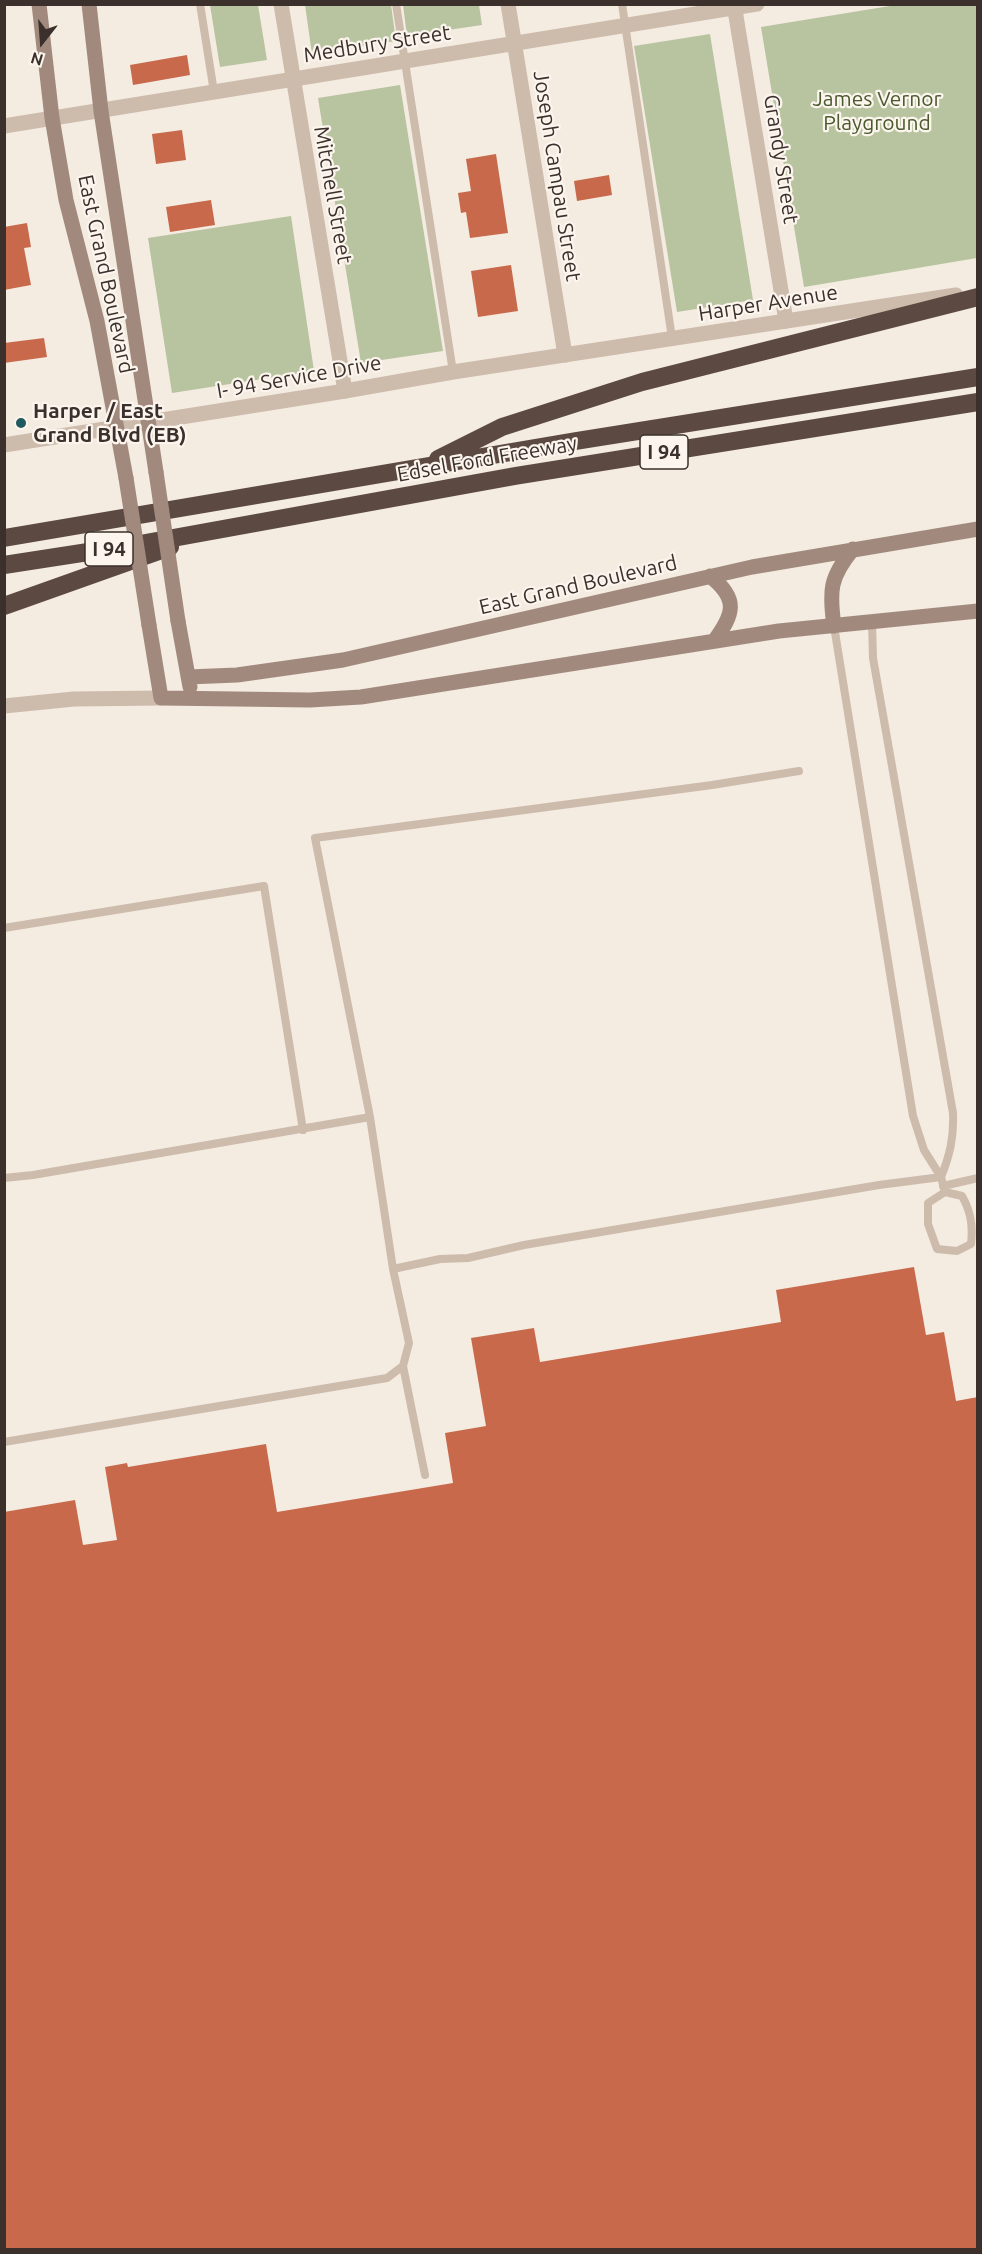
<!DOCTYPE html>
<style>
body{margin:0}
#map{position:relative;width:982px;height:2254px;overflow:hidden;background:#f4ebe1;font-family:Ubuntu,sans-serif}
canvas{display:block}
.frame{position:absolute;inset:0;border:6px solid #3b302b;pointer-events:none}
.north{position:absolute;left:12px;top:12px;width:60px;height:60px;-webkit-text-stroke:4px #fbf5ee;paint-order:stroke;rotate:197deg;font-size:16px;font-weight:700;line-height:24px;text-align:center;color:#3b302b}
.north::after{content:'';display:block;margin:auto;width:21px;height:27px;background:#3b302b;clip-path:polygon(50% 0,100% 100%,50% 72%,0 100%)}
</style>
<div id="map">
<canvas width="982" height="2254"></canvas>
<div class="frame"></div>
<div class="north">N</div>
</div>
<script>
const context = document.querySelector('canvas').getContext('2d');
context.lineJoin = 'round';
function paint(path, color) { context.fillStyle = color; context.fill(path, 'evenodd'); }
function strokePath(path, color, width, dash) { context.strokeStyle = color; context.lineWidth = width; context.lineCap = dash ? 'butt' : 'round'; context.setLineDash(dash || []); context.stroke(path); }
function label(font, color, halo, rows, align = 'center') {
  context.font = font + ' Ubuntu,sans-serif'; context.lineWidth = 4.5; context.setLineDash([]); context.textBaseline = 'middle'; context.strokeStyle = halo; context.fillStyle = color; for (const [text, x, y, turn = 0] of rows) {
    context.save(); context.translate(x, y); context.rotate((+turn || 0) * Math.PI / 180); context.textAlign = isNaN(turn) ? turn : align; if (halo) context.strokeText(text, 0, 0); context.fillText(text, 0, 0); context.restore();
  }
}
paint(new Path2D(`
 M 210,5 L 258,5 L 267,60 L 220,67 Z
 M 305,5 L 391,5 L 396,41 L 312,54 Z
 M 403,5 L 479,5 L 482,25 L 407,36 Z
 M 896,5 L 977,5 L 977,258 L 804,287 L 761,27 Z
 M 710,34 L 753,300 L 677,312 L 634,46 Z
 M 400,85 L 443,351 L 361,363 L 318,98 Z
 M 291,216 L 314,371 L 172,393 L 148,238 Z`), '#b8c4a0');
paint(new Path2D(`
 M 187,55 L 190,75 L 133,85 L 130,65 Z
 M 182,130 L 186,160 L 156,164 L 152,134 Z
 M 496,154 L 508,233 L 470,238 L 466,212 L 461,213 L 458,193 L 471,191 L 466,159 Z
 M 609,175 L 612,195 L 577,201 L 574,181 Z
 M 211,200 L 215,225 L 170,232 L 166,207 Z
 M 27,223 L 31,247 L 24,248 L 31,285 L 4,290 L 4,227 Z
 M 511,265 L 518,311 L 478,317 L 471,271 Z
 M 44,338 L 47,357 L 4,363 L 4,343 Z
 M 914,1267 L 926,1335 L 944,1332 L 956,1401 L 978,1397 L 978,2250 L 4,2250 L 4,1512 L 75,1500 L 83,1545 L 117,1540 L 105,1467 L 127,1463 L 128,1467 L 266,1444 L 277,1512 L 453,1483 L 445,1433 L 486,1426 L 471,1338 L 534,1328 L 540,1362 L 781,1322 L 776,1290 Z`), '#c8694b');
strokePath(new Path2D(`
 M 200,4 L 214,92
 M 396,4 L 453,372
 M 622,4 L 672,338
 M 872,622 L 873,658 L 953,1113 C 954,1137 950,1155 941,1177
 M 834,626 L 913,1116 L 924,1150 L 941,1177
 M 4,928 L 264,886 L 303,1130
 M 370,1117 L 315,838 L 712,785 L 799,771
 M 4,1178 L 33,1175 L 370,1117 L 393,1269
 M 943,1186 L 978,1178
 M 945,1192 L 962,1196 C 971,1212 973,1226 971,1244 L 957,1251 L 937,1249 L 928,1224 L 928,1203 Z
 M 403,1366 L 425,1475
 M 4,1442 L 387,1378 L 403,1366 L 409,1343 L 393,1269 L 440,1259 L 468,1258 L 524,1245 L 879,1185 L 941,1177 L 945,1192`), '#cdbbac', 8);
strokePath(new Path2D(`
 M 281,4 L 345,391
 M 508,4 L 565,355
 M 734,4 L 786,321
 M 4,126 L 757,4`), '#cdbbac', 15);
strokePath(new Path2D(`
 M 4,445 L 345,391 L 453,372 L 956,295
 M 4,706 L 74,699 L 161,698`), '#cdbbac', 15);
strokePath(new Path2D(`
 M 39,4 L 52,118 L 66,200 L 97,321 L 126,478
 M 89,4 L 101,111 L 156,472
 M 710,576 C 739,599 734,614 714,641
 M 178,621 L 190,687
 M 149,625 L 161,698 L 310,700 L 361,697 L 779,631 L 978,611
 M 834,626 C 829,590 830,577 853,549
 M 188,677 L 237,675 L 343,660 L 752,567 L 978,529`), '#a18a7d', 15);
strokePath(new Path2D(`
 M 438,459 L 502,427 L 642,382 L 978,297
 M 4,538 L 576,441 L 978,377
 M 4,565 L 140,544 L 515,476 L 978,402
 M 4,606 L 170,547`), '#5c4a42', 18);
strokePath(new Path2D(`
 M 156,472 L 178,621
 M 126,478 L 149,625`), '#a18a7d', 15);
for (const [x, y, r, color] of [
 [21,423,6,"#1f5a5e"]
]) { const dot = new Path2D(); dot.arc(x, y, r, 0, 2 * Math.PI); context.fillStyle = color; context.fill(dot); strokePath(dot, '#fbf5ee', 2); }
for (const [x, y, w] of [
 [664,452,48],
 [109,549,48]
]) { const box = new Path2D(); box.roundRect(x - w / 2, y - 17, w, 34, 4.5); context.fillStyle = '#fbf5ee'; context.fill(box); strokePath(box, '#3b302b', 1.5); }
label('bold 20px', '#3b302b', null, [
 ["I 94",664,452],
 ["I 94",109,549]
]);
label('21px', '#3b302b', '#fbf5ee', [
 ["Medbury Street",377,44,-9],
 ["Grandy Street",781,159,81],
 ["Joseph Campau Street",557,176,81],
 ["Mitchell Street",333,195,80],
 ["East Grand Boulevard",106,274,78],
 ["Harper Avenue",768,303,-9],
 ["I- 94 Service Drive",299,377,-10],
 ["Edsel Ford Freeway",487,459,-10],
 ["East Grand Boulevard",578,585,-13]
]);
label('21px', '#4a5a2e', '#fbf5ee', [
 ["James Vernor",877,99],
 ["Playground",877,123]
]);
label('bold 21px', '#3b302b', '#fbf5ee', [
 ["Harper / East",33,411],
 ["Grand Blvd (EB)",33,435]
], 'left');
</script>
